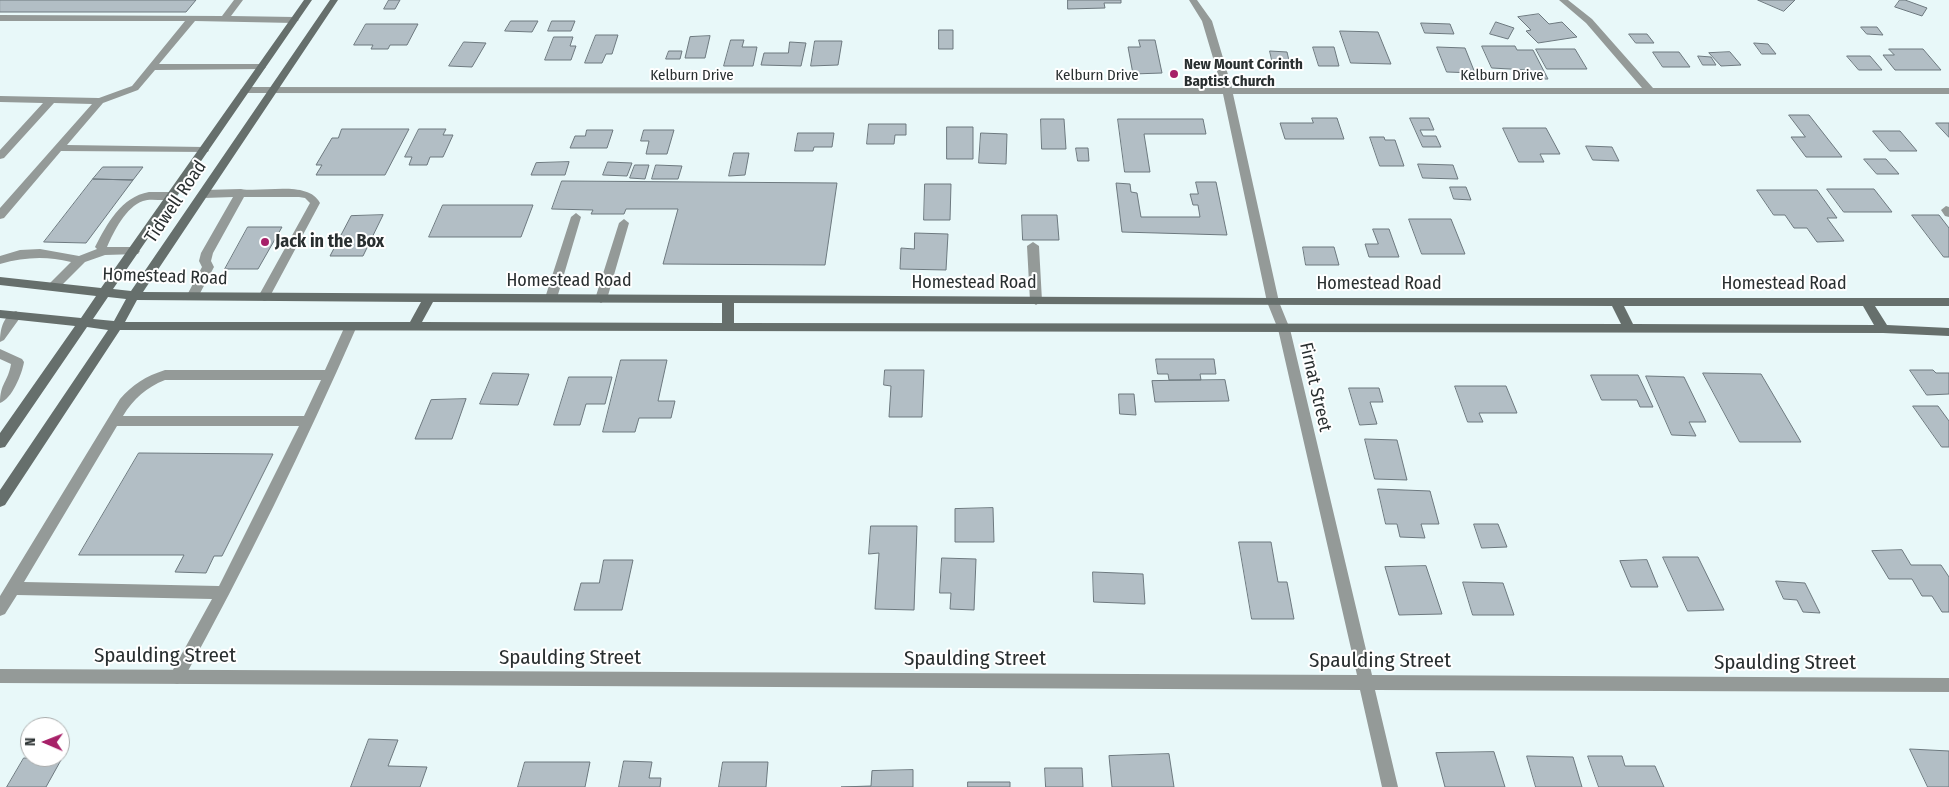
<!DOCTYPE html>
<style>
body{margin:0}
#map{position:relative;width:1949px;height:787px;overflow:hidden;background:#e8f8f9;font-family:"Fira Sans Condensed",sans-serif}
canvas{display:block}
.north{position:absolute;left:20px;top:717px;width:50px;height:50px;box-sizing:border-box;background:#fff;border:1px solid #a9acac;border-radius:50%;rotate:271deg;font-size:14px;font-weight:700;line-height:20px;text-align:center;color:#292f30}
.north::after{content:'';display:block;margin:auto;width:18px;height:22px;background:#a72068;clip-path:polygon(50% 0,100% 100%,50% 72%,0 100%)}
</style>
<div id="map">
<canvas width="1949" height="787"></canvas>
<div class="north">N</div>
</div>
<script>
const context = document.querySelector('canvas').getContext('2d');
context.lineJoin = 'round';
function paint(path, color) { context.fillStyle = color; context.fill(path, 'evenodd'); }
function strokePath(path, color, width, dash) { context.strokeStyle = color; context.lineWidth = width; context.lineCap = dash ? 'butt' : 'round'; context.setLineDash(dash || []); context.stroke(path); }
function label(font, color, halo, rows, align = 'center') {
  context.font = font + ' "Fira Sans Condensed",sans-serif'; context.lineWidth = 4; context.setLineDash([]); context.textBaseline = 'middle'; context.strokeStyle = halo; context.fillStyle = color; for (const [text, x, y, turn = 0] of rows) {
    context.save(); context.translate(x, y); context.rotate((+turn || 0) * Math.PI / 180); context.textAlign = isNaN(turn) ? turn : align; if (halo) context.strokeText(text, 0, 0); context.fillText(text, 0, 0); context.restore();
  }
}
const building = new Path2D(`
 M 0,0 L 196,0 L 186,12 L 0,12 Z
 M 389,0 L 400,0 L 395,9 L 384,9 Z
 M 1068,0 L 1121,0 L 1121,3 L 1104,3 L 1105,8 L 1068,9 Z
 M 1758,0 L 1795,0 L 1784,11 Z
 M 1900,0 L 1905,0 L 1927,8 L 1922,16 L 1895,7 Z
 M 1539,14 L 1549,24 L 1562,22 L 1577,37 L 1538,43 L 1526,31 L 1531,30 L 1518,17 Z
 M 511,21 L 538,21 L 532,32 L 505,31 Z
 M 552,21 L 575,21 L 571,31 L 548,31 Z
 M 1496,22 L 1514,28 L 1508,39 L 1490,34 Z
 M 1421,23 L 1450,24 L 1454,34 L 1425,33 Z
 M 366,24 L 418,24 L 407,45 L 390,45 L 388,49 L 371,49 L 373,45 L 354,45 Z
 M 1861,27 L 1877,27 L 1883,35 L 1867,34 Z
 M 939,30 L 953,30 L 953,49 L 939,49 Z
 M 1340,31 L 1378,32 L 1391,64 L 1351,63 Z
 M 1629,34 L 1647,34 L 1654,43 L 1636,43 Z
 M 596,35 L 618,35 L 612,54 L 606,54 L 602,63 L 585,63 Z
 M 710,36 L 705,58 L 685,58 L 690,37 Z
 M 554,37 L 573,37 L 570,46 L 576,46 L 571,60 L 545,60 Z
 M 731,40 L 744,40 L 742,47 L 757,47 L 753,66 L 724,66 Z
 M 1139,40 L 1155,40 L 1162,73 L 1133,74 L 1128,47 L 1140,47 Z
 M 815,41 L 842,41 L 838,65 L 811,66 Z
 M 464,42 L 486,43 L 472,67 L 449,66 Z
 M 790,42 L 806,43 L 801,66 L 761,65 L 764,53 L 788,53 Z
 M 1754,43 L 1768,44 L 1776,54 L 1762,54 Z
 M 1482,46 L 1515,46 L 1517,50 L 1533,50 L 1548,79 L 1532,79 L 1527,70 L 1492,68 Z
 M 1313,47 L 1334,47 L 1339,66 L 1319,66 Z
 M 1437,47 L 1465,48 L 1475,73 L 1447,72 Z
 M 1536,49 L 1575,49 L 1587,69 L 1547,69 Z
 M 1889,49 L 1923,49 L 1941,70 L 1895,70 L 1883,55 L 1894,55 Z
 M 669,51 L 682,51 L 680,59 L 666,59 Z
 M 1270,51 L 1287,52 L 1291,69 L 1274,69 Z
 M 1653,52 L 1679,52 L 1690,67 L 1663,67 Z
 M 1730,52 L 1741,65 L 1721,66 L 1709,53 Z
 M 1698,56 L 1711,57 L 1716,65 L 1703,65 Z
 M 1847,56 L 1870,56 L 1882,70 L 1859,70 Z
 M 1789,115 L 1809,115 L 1842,157 L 1806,157 L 1791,137 L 1805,137 Z
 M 1312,118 L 1337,118 L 1344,139 L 1285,139 L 1280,123 L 1313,123 Z
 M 1410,118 L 1429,118 L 1434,130 L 1420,130 L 1423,136 L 1436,136 L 1441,147 L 1423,147 Z
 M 1041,119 L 1064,119 L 1066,149 L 1042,149 Z
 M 1118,119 L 1203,119 L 1206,134 L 1144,134 L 1150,172 L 1125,172 Z
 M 1936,123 L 1949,123 L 1949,137 Z
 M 869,124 L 906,124 L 906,135 L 895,135 L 894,144 L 867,144 Z
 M 947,127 L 973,127 L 973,159 L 947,159 Z
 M 1503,128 L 1546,128 L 1560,154 L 1540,154 L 1544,162 L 1519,162 Z
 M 342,129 L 409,129 L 385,175 L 316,175 L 322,165 L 316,165 L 332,138 L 338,138 Z
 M 419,129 L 446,129 L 443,135 L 453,135 L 443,157 L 430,157 L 427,165 L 409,165 L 412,157 L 405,157 Z
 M 587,130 L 613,130 L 607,148 L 570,148 L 575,136 L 585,136 Z
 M 644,130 L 674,130 L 667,154 L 646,154 L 649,141 L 641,141 Z
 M 1873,131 L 1900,131 L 1917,151 L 1890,151 Z
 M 798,133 L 834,133 L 832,147 L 814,147 L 813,151 L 795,151 Z
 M 981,133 L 1007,134 L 1006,164 L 979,163 Z
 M 1370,137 L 1384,137 L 1385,140 L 1395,140 L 1404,166 L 1380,166 Z
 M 1586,146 L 1612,147 L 1619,161 L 1593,160 Z
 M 1076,148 L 1088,148 L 1089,161 L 1078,161 Z
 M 734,153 L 749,153 L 745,175 L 729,176 Z
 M 1864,159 L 1886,159 L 1899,174 L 1877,174 Z
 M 569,162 L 565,175 L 531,175 L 536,163 Z
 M 608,162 L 632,163 L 627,176 L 603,175 Z
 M 1418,164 L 1453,165 L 1458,179 L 1423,178 Z
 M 635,165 L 649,165 L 645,179 L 630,178 Z
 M 656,165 L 682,166 L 678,179 L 652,179 Z
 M 103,167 L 143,167 L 133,180 L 93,179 Z
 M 93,179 L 133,180 L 86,243 L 44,242 Z
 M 562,181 L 837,183 L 825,265 L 663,264 L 678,209 L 626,209 L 624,214 L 591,214 L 593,210 L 552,209 Z
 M 1196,182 L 1216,182 L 1227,235 L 1122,232 L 1116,183 L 1130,184 L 1131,192 L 1137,193 L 1141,217 L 1200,217 L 1198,205 L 1193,205 L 1190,194 L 1198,194 Z
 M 925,184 L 951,184 L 950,220 L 924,220 Z
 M 1450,187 L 1466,187 L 1471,200 L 1454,199 Z
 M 1827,189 L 1874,189 L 1892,212 L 1844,212 Z
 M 1757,190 L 1817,190 L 1837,218 L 1827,218 L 1844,241 L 1817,242 L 1807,228 L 1794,228 L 1785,215 L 1774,215 Z
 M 443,205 L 533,205 L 521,237 L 429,237 Z
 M 383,215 L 363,256 L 330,256 L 351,216 Z
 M 1022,215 L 1057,215 L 1059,240 L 1023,240 Z
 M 1912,215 L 1939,215 L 1949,228 L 1949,257 L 1944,257 Z
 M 1409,219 L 1451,219 L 1465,254 L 1422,254 Z
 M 248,227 L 282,227 L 258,269 L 225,269 Z
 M 1373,229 L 1389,229 L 1399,257 L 1369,257 L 1365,244 L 1378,244 Z
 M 915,233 L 948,234 L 946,270 L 900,269 L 901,248 L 914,249 Z
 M 1303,247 L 1334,247 L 1339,265 L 1306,265 Z
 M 1156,359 L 1214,359 L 1216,374 L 1200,374 L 1201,380 L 1169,380 L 1168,374 L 1158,374 Z
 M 621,360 L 667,360 L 658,401 L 675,401 L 671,418 L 639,418 L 635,432 L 603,432 Z
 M 885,370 L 924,370 L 922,417 L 889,417 L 891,386 L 884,385 Z
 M 1910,370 L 1933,370 L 1936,373 L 1949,373 L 1949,394 L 1927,395 Z
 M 493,373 L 529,374 L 518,405 L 480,404 Z
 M 1703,373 L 1761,374 L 1801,442 L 1740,442 Z
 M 1591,375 L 1638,375 L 1653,407 L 1640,407 L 1637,400 L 1602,400 Z
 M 1646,376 L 1684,377 L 1706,422 L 1689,422 L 1696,436 L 1672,435 Z
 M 569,377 L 612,377 L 605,404 L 586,404 L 580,425 L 554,425 Z
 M 1225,380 L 1229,401 L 1155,402 L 1152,381 Z
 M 1455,386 L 1506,386 L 1517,413 L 1479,413 L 1483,422 L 1468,422 Z
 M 1349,388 L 1379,388 L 1383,402 L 1370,402 L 1377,424 L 1360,425 Z
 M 1119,394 L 1134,394 L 1136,415 L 1120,414 Z
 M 466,399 L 452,439 L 415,439 L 431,400 Z
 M 1913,406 L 1938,406 L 1949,421 L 1949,447 L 1942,447 Z
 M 1365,439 L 1397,440 L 1407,480 L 1375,479 Z
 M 139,453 L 273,454 L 222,556 L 214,556 L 206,573 L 175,572 L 184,555 L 79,555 Z
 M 1378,489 L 1430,491 L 1439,524 L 1421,524 L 1425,538 L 1400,537 L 1397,524 L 1386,524 Z
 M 993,508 L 994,542 L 955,542 L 955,509 Z
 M 1474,524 L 1498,524 L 1507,547 L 1482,548 Z
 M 871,526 L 917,526 L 914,610 L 875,609 L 879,553 L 869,554 Z
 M 1239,542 L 1271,542 L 1278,582 L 1287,582 L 1294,619 L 1252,619 Z
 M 1902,550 L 1911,565 L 1941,565 L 1949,577 L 1949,612 L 1942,612 L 1932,596 L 1922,596 L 1912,579 L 1889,579 L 1872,551 Z
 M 1663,557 L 1698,557 L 1724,610 L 1688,611 Z
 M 942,558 L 976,559 L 974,610 L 950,609 L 951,593 L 940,593 Z
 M 604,560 L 633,560 L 622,610 L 574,610 L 581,583 L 599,583 Z
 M 1647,560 L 1658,587 L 1631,587 L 1620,561 Z
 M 1426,566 L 1442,614 L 1399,615 L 1385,567 Z
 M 1093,572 L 1143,574 L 1145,604 L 1094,602 Z
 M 1776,581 L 1805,583 L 1820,613 L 1803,612 L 1797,600 L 1784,599 Z
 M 1463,582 L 1503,583 L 1514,615 L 1473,615 Z
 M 369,739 L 398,740 L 388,766 L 427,767 L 420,787 L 351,787 Z
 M 1910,749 L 1949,751 L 1949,787 L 1928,787 Z
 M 1494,752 L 1505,787 L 1445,787 L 1436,753 Z
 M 1169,754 L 1174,787 L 1112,787 L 1109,756 Z
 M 1527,756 L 1573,757 L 1582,787 L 1536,787 Z
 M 1588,756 L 1622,756 L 1625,766 L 1655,766 L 1664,787 L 1599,787 Z
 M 24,758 L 61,760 L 46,787 L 7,787 Z
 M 624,761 L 652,762 L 649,778 L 661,778 L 660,787 L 619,787 Z
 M 525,762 L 590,762 L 585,787 L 518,787 Z
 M 723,762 L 768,762 L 766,787 L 719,787 Z
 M 1045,768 L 1082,768 L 1083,787 L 1046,787 Z
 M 913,770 L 913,787 L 841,787 L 871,786 L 872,771 Z
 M 968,782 L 1010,782 L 1010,787 L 968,787 Z`);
paint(building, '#b2bec5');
strokePath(building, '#6d797f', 1);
paint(new Path2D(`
 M 234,0 L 243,0 L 231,16 L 294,17 L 299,20 L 294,23 L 195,21 L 159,64 L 261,64 L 266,67 L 264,69 L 155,70 L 138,90 L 103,103 L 67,145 L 204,147 L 209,150 L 208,152 L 61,151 L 4,218 L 0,219 L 0,208 L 92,104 L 54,103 L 4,158 L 0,159 L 0,150 L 43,103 L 0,102 L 0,96 L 99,98 L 132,86 L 185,21 L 0,21 L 0,15 L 222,16 Z
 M 241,189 C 263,193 308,180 320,203 L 268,300 L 264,301 L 258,297 L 310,203 L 305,198 L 299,197 L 244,197 L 213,253 L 211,261 L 214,267 L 198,297 L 196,300 L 188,300 L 186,297 L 202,267 L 199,261 L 201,253 L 233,197 L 204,198 L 199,194 L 204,190 Z
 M 149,192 L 172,192 L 177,196 C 170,204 153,197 143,201 C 126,207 114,231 107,247 L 134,247 L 140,251 L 138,254 L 105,255 L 85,262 L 57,290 L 49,290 L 47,287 L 49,284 L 71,262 C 46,256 25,257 0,264 L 0,256 L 20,250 L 40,249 L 79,256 L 97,249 L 95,247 C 107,224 121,197 149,192 Z
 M 1946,206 L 1949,207 L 1949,217 L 1945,216 L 1941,210 Z
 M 576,213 L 581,217 L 557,298 L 551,302 L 547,301 L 545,298 L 571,217 Z
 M 624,219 L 629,223 L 607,299 L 601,303 L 595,299 L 619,223 Z
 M 1033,242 L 1039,246 L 1042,301 L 1036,305 L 1030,301 L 1027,246 Z
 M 16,311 L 22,315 L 4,340 L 0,342 C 0,330 3,315 16,311 Z
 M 351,322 L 357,326 C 304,447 246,566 182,682 L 177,684 L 172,682 L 169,677 L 212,599 L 17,595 L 5,614 L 0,616 L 0,596 L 120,399 C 132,385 146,376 165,370 L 325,370 L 345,326 ZM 165,380 L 321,380 L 304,416 L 123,416 C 133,399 147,387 165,380 ZM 117,426 L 299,426 L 219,586 L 24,582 Z
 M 0,349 L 22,359 L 24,362 C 22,374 12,399 0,403 C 0,383 8,382 11,364 L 0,359 Z`), '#949a98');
paint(new Path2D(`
 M 1189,0 L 1197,0 L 1212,21 L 1232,88 L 1642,88 L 1586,23 L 1559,0 L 1568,0 L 1592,19 L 1653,88 L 1949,88 L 1949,94 L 1233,94 L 1279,302 L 1290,329 L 1372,675 L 1949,678 L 1949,692 L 1375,690 L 1398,787 L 1382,787 L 1360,690 L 0,683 L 0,669 L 1357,675 L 1278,329 L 1267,302 L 1223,94 L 245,93 L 240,90 L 245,87 L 1222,88 L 1202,21 Z`), '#949a98');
paint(new Path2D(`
 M 304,0 L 312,0 L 113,289 L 131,291 L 330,0 L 338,0 L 143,292 L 1273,298 L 1949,298 L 1949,306 L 1875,306 L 1887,325 L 1949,328 L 1949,336 L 1883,333 L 120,330 L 5,505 L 0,507 L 0,490 L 108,330 L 87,327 L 5,447 L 0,448 L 0,433 L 75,326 L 0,318 L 0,310 L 81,318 L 96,296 L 0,285 L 0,277 L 101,288 ZM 108,297 L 126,299 L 114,321 L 93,319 ZM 137,300 L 421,302 L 410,322 L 125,322 ZM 433,302 L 722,303 L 722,323 L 422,322 ZM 734,303 L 1612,306 L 1621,324 L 734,323 ZM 1624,306 L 1863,306 L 1874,325 L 1633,324 Z`), '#666f6c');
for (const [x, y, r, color] of [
 [1174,74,5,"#a72068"],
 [265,242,5,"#a72068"]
]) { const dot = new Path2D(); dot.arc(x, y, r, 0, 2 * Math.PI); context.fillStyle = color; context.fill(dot); strokePath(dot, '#fff', 2); }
label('bold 15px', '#292f30', '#fff', [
 ["New Mount Corinth",1184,65],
 ["Baptist Church",1184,82]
], 'left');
label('15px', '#292f30', '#fff', [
 ["Kelburn Drive",692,76],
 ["Kelburn Drive",1097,76],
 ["Kelburn Drive",1502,76]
]);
label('18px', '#292f30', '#fff', [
 ["Tidwell Road",176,202,-56],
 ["Homestead Road",165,277,2],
 ["Homestead Road",569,281],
 ["Homestead Road",974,283],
 ["Homestead Road",1379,284],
 ["Homestead Road",1784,284],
 ["Firnat Street",1315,387,77]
]);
label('bold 18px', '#292f30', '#fff', [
 ["Jack in the Box",275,242]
], 'left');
label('21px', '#292f30', '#fff', [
 ["Spaulding Street",165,656],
 ["Spaulding Street",570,658],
 ["Spaulding Street",975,659],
 ["Spaulding Street",1380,661],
 ["Spaulding Street",1785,663]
]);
</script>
